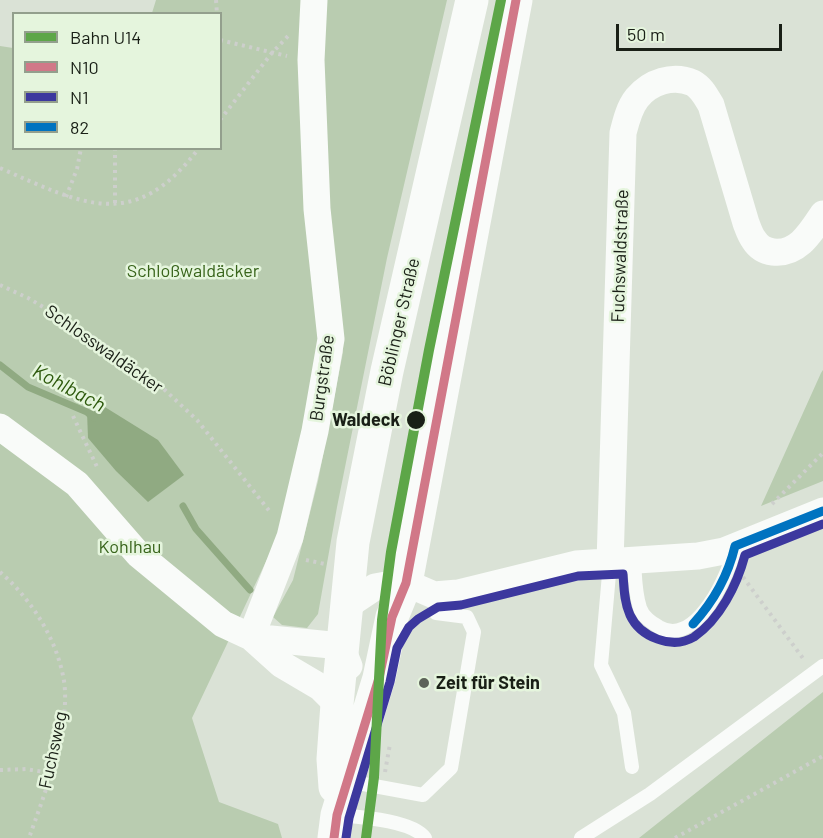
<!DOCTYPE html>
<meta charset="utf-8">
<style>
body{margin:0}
#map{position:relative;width:823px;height:838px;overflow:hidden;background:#dae2d6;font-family:Barlow,sans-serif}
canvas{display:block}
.legend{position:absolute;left:12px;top:12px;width:210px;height:138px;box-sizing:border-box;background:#e5f5dd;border:2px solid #939f8d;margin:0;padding:8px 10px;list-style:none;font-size:18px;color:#191f16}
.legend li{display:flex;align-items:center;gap:12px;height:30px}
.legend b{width:30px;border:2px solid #939f8d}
.scale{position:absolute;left:616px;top:24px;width:166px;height:27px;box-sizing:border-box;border:3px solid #191f16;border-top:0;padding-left:8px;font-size:18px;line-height:21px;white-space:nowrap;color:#191f16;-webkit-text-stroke:4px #e5f5dd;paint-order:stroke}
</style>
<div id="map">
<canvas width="823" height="838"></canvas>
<ul class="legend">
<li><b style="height:8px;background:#5da648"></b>Bahn U14</li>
<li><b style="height:8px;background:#d17888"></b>N10</li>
<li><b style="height:8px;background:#3c389e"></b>N1</li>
<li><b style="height:8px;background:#0073c0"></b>82</li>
</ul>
<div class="scale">50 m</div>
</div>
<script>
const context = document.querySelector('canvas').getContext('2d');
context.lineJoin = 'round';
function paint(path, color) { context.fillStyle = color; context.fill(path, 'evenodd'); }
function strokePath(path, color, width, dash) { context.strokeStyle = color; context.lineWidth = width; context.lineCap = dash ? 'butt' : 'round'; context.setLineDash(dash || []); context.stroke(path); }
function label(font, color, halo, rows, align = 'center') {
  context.font = font + ' Barlow,sans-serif'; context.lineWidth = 5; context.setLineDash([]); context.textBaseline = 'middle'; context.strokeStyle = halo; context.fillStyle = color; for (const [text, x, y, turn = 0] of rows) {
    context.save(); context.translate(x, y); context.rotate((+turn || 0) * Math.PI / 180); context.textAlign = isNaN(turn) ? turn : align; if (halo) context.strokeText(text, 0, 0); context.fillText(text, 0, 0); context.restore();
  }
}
paint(new Path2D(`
 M 156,0 L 447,0 L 387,258 L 337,507 L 318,614 L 307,628 L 282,625 L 273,617 L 293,580 L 318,481 L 343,352 L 324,207 L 321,335 L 288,515 L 192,718 L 219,802 L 278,824 L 282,838 L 0,838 L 0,46 L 13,48 L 14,148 L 220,148 L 220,14 L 152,13 Z
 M 823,370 L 823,481 L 761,506 L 821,373 Z
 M 823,692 L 823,838 L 639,838 Z`), '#b9ccb0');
paint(new Path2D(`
 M 100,404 L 158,440 L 184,475 L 148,502 L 116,471 L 88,438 L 87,412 Z`), '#90aa82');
strokePath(new Path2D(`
 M 0,365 L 28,387 L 87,412 L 94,418
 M 183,506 L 196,529 L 250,590`), '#90aa82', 7);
strokePath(new Path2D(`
 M 216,0 L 217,14
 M 220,40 L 287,56
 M 220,120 L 271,54 L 288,36
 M 0,168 C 82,204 134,234 199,148
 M 66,197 L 77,169 L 81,148
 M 115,203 L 115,148
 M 0,285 L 28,298 L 84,331 L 152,378 L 197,420 L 271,513
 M 73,416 L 98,469
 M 772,504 L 823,453
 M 306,560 L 325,564
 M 0,572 C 32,600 57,639 64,681 C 71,727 44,795 29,838
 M 743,577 L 805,661
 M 0,770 L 26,769 L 50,773
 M 385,772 L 390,744
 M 675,838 L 823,756`), '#cdcfcc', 4, [3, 4.5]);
strokePath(new Path2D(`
 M 634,561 C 635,576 635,593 640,608 C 643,617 651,622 659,627 C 696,649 730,573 735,546
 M 610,563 L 601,665 L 624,713 L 632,767
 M 347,781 L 423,795 L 451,768 L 474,632 L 467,617 L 436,613 L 434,595
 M 337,815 C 359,817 412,820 425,838
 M 581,838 L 650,794 L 823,666`), '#f9fbf9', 14);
strokePath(new Path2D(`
 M 0,427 L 77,484 L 138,554 L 223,624 L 251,637 L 341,646 L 349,666
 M 610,563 L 623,133 C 626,121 629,108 637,98 C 650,82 673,74 693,83 C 702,88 706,97 711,105 L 746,223 C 748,228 750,235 754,240 C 759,248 765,251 773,252 C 798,255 811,232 823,214
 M 345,607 L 375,587 L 386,585 L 406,583 L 434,595 L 458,593 L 576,564 L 698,556 L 724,551 L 823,511
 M 251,637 L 290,537 L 315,431 L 331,339 L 317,209 L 311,60 L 314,0
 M 251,637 L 281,664 L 320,687 L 337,704`), '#f9fbf9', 27);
strokePath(new Path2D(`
 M 335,787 L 333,759 L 337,704 L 353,542 L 387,371 L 472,0
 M 334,838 L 337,815 L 379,678 L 392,617 L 406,583 L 516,0`), '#f9fbf9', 33);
strokePath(new Path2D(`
 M 334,838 L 337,815 L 379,678 L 392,617 L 406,583 L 516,0`), '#d17888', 9);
strokePath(new Path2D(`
 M 346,838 L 349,818 L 390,682 L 397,648 L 409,627 L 418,619 L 438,607 L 461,605 L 578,576 L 623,574 C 624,587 624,602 630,615 C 640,637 672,650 694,637 C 720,619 737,585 745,555 L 823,524`), '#3c389e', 9);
strokePath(new Path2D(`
 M 693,624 C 714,601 728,576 735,546 L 823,511`), '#0073c0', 9);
strokePath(new Path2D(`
 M 366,838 L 374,777 L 382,620 L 391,552 L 429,350 L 501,0`), '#5da648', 10);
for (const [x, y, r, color] of [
 [416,420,10,"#191f16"],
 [424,683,6,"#5d6359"]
]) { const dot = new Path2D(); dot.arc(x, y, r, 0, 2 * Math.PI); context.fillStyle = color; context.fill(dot); strokePath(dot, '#e5f5dd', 2); }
label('18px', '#191f16', '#e5f5dd', [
 ["Fuchswaldstraße",620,256,-88],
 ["Böblinger Straße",399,322,-77],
 ["Schlosswaldäcker",104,349,35],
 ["Burgstraße",322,378,-82],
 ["Fuchsweg",53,750,-78]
]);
label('18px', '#38641b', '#e5f5dd', [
 ["Schloßwaldäcker",193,271],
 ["Kohlhau",130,547]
]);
label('bold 18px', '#191f16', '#e5f5dd', [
 ["Waldeck",400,420]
], 'right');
label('bold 18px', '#191f16', '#e5f5dd', [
 ["Zeit für Stein",436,683]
], 'left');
label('italic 20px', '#2d590c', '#e5f5dd', [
 ["Kohlbach",69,388,28]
]);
</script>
